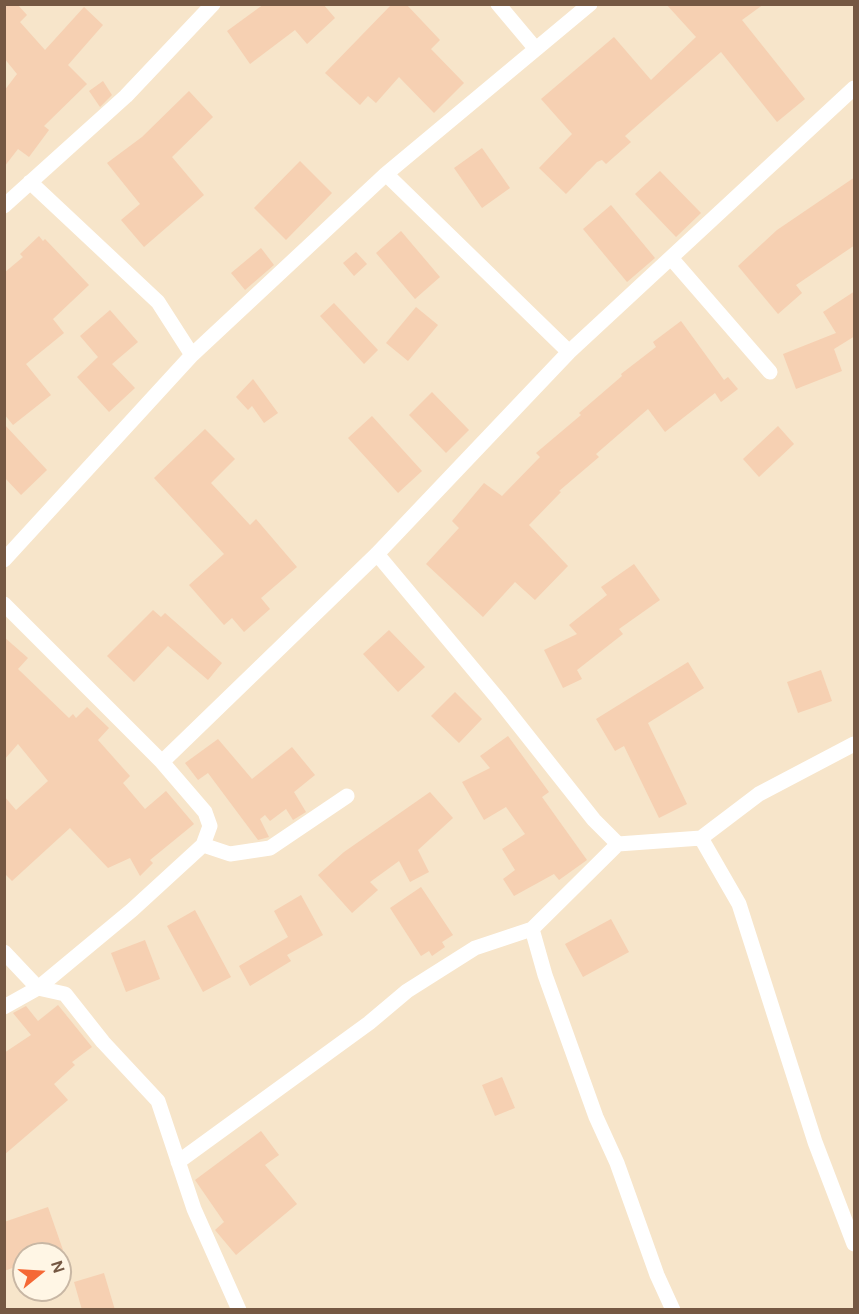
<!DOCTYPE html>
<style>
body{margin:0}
#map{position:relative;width:859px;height:1314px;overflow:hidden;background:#fef3dd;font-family:"DM Sans",sans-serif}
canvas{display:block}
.frame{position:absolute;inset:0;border:6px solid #755843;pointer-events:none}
.north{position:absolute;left:12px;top:1242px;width:60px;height:60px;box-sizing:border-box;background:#fff6e5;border:2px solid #c8b7a4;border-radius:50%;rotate:72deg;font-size:16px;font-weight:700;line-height:24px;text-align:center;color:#755843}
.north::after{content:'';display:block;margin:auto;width:21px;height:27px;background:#f56835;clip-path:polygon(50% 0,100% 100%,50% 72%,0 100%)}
</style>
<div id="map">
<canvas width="859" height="1314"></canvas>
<div class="frame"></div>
<div class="north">N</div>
</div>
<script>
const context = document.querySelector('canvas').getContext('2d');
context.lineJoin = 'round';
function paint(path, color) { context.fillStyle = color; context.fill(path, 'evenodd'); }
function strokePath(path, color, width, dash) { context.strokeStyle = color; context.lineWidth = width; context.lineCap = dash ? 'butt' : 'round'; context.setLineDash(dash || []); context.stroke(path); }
paint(new Path2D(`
 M 5,5 L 854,5 L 854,1309 L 5,1310 ZM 24,1254 L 60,1254 L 60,1290 L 24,1290 Z`), '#f7e5ca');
paint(new Path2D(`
 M 4,4 L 17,4 L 27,15 L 20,22 L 45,50 L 84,7 L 103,25 L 68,65 L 87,84 L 44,126 L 49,130 L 29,157 L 18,149 L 4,167 L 4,91 L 17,74 L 4,58 Z
 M 264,4 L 323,4 L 335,18 L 307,44 L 295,30 L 250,64 L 227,31 Z
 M 392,4 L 406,4 L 440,40 L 431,49 L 464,83 L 434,113 L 399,77 L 376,103 L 368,96 L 360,105 L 325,73 Z
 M 666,4 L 764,4 L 742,20 L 805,99 L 777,122 L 721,52 L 625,136 L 631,142 L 606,164 L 602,160 L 597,162 L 566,194 L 539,168 L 572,134 L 541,99 L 614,37 L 651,80 L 696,37 Z
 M 103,81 L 112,95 L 100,107 L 89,91 Z
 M 189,91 L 213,117 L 172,157 L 204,195 L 144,247 L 121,220 L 140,204 L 107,163 L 142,137 Z
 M 482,148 L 510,188 L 482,208 L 454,168 Z
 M 300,161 L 332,193 L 286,240 L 254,208 Z
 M 660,171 L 701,213 L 676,237 L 635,194 Z
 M 855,177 L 855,245 L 796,285 L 802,293 L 778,314 L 738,266 L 777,230 Z
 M 611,205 L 655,258 L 627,282 L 583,229 Z
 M 401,231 L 440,277 L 415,299 L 376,253 Z
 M 39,236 L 43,241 L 45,239 L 89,285 L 53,319 L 64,333 L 26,364 L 51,395 L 13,425 L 4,414 L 4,273 L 23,257 L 20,254 Z
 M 261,248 L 274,265 L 245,290 L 231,273 Z
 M 356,252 L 367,264 L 354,276 L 343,263 Z
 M 855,291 L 855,336 L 834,349 L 842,371 L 796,389 L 783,354 L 836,333 L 823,312 Z
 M 334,303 L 378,350 L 364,364 L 320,316 Z
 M 416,307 L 438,325 L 408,361 L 386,343 Z
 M 110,310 L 138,342 L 112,364 L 135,388 L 109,412 L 77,377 L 98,357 L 80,336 Z
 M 681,321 L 724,380 L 728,377 L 738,389 L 721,402 L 715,393 L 665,432 L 648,409 L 596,454 L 599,457 L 559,491 L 561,492 L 529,525 L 568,566 L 535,600 L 515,582 L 483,617 L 426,564 L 459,528 L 452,521 L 484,483 L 502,496 L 540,457 L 536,453 L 581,415 L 579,413 L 622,376 L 621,374 L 656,347 L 653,342 Z
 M 253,379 L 278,413 L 264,423 L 252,406 L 248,410 L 236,397 Z
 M 432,392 L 469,430 L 446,453 L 409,415 Z
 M 372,416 L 422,471 L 398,493 L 348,438 Z
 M 4,424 L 47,470 L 21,495 L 4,477 Z
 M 778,426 L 794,444 L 759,477 L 743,459 Z
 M 205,429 L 235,459 L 211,483 L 250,525 L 256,519 L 297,567 L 261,598 L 270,609 L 244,632 L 232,618 L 224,625 L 189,585 L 224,554 L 154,478 Z
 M 634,564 L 660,600 L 619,629 L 623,634 L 577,670 L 582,679 L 563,688 L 544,650 L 577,634 L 569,625 L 607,595 L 601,587 Z
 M 153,610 L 161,617 L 165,613 L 222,663 L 208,680 L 168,646 L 134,682 L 107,656 Z
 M 389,630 L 425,667 L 398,692 L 363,654 Z
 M 4,637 L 28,658 L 18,669 L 69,718 L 73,714 L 76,718 L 87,707 L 109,728 L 98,740 L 130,776 L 123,783 L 145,809 L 166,791 L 194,824 L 150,860 L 153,863 L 140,876 L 130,858 L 108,868 L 70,828 L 12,881 L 4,873 L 4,796 L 16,810 L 48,781 L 18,744 L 4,760 Z
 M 688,662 L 704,688 L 648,723 L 687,804 L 659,818 L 624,746 L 615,751 L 596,719 Z
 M 821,670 L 832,701 L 798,713 L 787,682 Z
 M 455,692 L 482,719 L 459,743 L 431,716 Z
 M 508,736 L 549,792 L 542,797 L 587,860 L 559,880 L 554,874 L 514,896 L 503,879 L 515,870 L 502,849 L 525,834 L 506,807 L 484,820 L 462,782 L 490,768 L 480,756 Z
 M 218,739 L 252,779 L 292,747 L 315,775 L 294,792 L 306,812 L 293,820 L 286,809 L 270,821 L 265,815 L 260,819 L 269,837 L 258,840 L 208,773 L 198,780 L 185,763 Z
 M 430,792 L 453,818 L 418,850 L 429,872 L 410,882 L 399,861 L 370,882 L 378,890 L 352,913 L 318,875 L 344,852 Z
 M 421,887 L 453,935 L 442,942 L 445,947 L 432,956 L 429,951 L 421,956 L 390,908 Z
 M 301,895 L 323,935 L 287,955 L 291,961 L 250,986 L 239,966 L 288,937 L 274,911 Z
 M 195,910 L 231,977 L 203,992 L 167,926 Z
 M 611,919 L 629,952 L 583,977 L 565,944 Z
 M 145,940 L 160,979 L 126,992 L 111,953 Z
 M 58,1005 L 92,1047 L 72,1062 L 75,1065 L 54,1084 L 68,1100 L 4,1155 L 4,1053 L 31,1035 L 13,1013 L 26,1006 L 38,1021 Z
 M 502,1077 L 515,1108 L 495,1116 L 482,1085 Z
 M 261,1131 L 279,1155 L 265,1165 L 297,1204 L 236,1255 L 215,1230 L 224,1222 L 195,1180 Z
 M 48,1207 L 63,1250 L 52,1254 L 24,1254 L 24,1264 L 4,1271 L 4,1222 Z
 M 104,1273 L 115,1310 L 82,1310 L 74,1282 Z`), '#f6d0b2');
strokePath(new Path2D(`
 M 498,4 L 535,48
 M 386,174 L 569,352
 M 30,182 L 158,302 L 192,355
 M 4,206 L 126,96 L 213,4
 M 671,258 L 770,372
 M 377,554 L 499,700 L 594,820 L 618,844 L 532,929 L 545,975 L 596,1117 L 617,1163 L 657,1275 L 673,1310
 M 4,560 L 192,355 L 386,174 L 590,4
 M 4,604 L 162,762 L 205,812 L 210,826 L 203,845 L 132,910 L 38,988 L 4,1007
 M 854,744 L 759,794 L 701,838 L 739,904 L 815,1142 L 854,1244
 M 162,762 L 377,554 L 569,352 L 854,88
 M 618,844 L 701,838
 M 203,845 L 230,854 L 270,848 L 347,796
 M 4,952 L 38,988 L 65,994 L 103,1042 L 158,1101 L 194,1209 L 239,1310
 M 178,1162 L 369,1023 L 407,991 L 475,948 L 532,929`), '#fff', 15);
</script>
